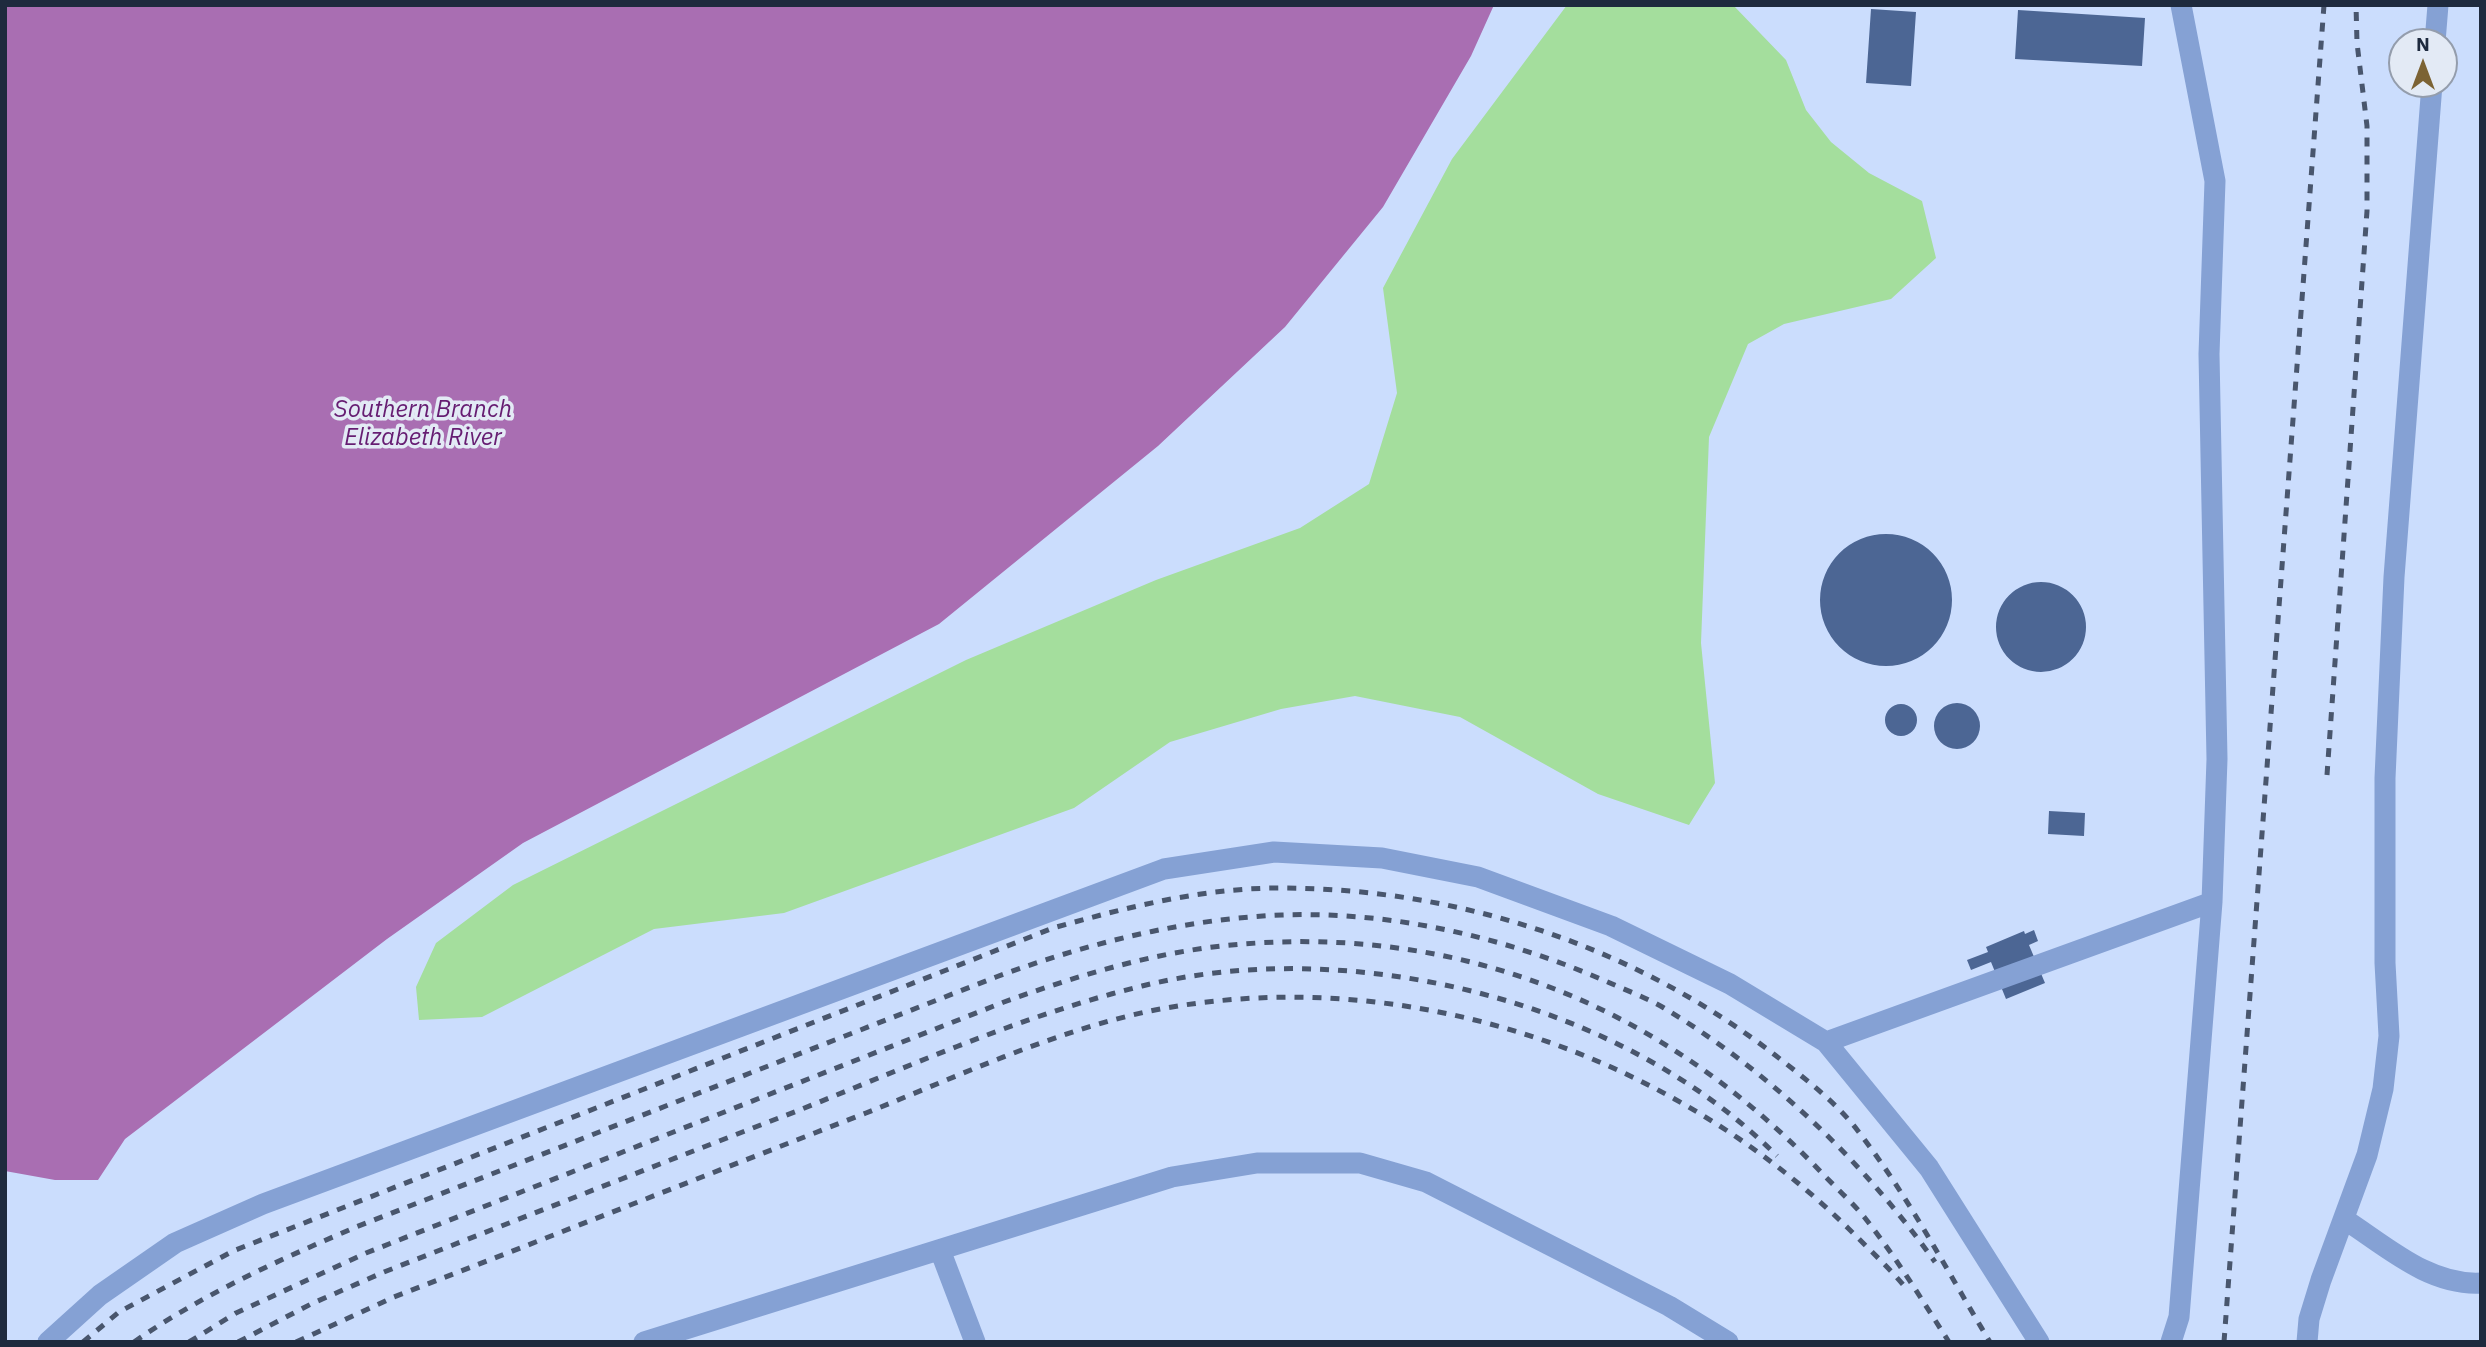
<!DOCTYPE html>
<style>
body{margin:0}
#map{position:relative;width:2486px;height:1347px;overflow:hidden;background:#cbddfd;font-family:"IBM Plex Sans",sans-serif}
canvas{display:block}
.frame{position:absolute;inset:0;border:7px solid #1e2a3e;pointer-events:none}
.north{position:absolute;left:2388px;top:28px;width:70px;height:70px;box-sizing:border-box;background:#e3eaf5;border:2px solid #949dac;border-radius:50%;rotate:0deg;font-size:19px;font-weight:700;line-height:28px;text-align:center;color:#1e2a3e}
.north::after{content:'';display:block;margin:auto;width:24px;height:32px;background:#7c6334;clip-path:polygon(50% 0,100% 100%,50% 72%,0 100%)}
</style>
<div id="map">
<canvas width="2486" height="1347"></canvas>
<div class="frame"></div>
<div class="north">N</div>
</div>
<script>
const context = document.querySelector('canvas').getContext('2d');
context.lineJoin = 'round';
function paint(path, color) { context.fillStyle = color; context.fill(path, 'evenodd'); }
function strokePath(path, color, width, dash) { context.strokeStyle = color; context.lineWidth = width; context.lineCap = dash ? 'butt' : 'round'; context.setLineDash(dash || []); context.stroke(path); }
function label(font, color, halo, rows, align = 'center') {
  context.font = font + ' "IBM Plex Sans",sans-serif'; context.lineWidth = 7; context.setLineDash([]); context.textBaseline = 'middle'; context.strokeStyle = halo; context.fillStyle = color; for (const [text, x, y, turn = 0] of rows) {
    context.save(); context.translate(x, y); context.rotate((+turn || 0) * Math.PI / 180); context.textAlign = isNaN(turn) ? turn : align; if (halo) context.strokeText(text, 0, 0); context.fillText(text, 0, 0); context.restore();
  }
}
paint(new Path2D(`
 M 1567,5 L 1733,5 L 1786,60 L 1806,110 L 1831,142 L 1869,173 L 1922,201 L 1936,258 L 1891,299 L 1784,324 L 1748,344 L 1709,437 L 1701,643 L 1715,783 L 1689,825 L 1598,794 L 1460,717 L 1355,696 L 1281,709 L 1170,742 L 1074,808 L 784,913 L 654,929 L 482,1017 L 419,1020 L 416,987 L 436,943 L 513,885 L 966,660 L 1156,580 L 1300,528 L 1369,484 L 1397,393 L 1383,288 L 1452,159 Z`), '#a4de9d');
paint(new Path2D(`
 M 5,5 L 1494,5 L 1471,56 L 1383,207 L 1285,327 L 1158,446 L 939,624 L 523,843 L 387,939 L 125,1139 L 98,1180 L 55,1180 L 5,1171 Z`), '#a96eb2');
paint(new Path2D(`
 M 1871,9 L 1916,12 L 1911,86 L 1866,83 Z
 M 2018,10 L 2145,18 L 2142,66 L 2015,59 Z
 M1820 600a66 66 0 1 1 132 0a66 66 0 1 1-132 0Z
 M1996 627a45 45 0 1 1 90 0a45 45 0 1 1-90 0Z
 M1934 726a23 23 0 1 1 46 0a23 23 0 1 1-46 0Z
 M1885 720a16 16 0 1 1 32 0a16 16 0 1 1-32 0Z
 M 2049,811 L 2085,813 L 2084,836 L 2048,834 Z
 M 2034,930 L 2038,941 L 2029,945 L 2045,983 L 2006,999 L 1991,962 L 1971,970 L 1967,960 L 1988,952 L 1986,947 L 2024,931 L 2025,934 Z`), '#4c6694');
strokePath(new Path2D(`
 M 2435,42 L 2438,5
 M 1826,1042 L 2212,902
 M 2344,1219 C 2386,1246 2429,1286 2481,1283
 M 940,1250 L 975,1342
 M 48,1342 L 100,1295 L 175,1243 L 263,1204 L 1164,869 L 1274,852 L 1382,858 L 1478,877 L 1611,926 L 1730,984 L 1826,1042 L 1929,1168 L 2039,1342
 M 644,1342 L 1172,1177 L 1257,1163 L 1360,1163 L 1426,1182 L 1669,1306 L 1728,1342
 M 2171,1342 L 2179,1317 L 2212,902 L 2217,759 L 2209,354 L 2215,181 L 2181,5
 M 2307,1342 L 2309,1319 L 2321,1280 L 2367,1155 L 2383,1089 L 2389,1036 L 2385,963 L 2385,778 L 2394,577 L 2432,84`), '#85a1d4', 21);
strokePath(new Path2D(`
 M 2327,775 L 2367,211 L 2367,126 L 2357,43 L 2356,5
 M 83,1342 L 119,1312 L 233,1251 L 1053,928 C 1128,907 1202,888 1280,888 C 1458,888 1634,946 1775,1055 C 1803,1077 1836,1102 1858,1131 C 1909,1197 1947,1271 1990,1342
 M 134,1342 C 203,1294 279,1260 356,1227 L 996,977 C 1089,943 1183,919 1282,915 C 1395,911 1508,938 1610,983 C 1628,991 1647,998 1664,1008 C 1770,1072 1863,1161 1935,1262
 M 189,1342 L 236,1313 L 366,1253 L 1004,1002 C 1071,978 1141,956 1213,947 C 1448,919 1657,1001 1819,1170 C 1834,1186 1851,1201 1865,1218 C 1896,1257 1922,1300 1949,1342
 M 238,1342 L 311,1304 L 384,1272 C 522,1218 659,1164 797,1111 C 910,1066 1023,1015 1142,986 C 1352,934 1623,1001 1777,1156
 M 296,1342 L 394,1297 C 552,1236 709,1174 866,1113 C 959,1076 1056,1030 1155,1010 C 1410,961 1679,1056 1859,1239 C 1875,1255 1891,1270 1905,1287
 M 2224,1342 L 2324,5`), '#49566d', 5, [9, 9]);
label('italic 24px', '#661d72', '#e3eaf5', [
 ["Southern Branch",423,410],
 ["Elizabeth River",423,438]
]);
</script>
